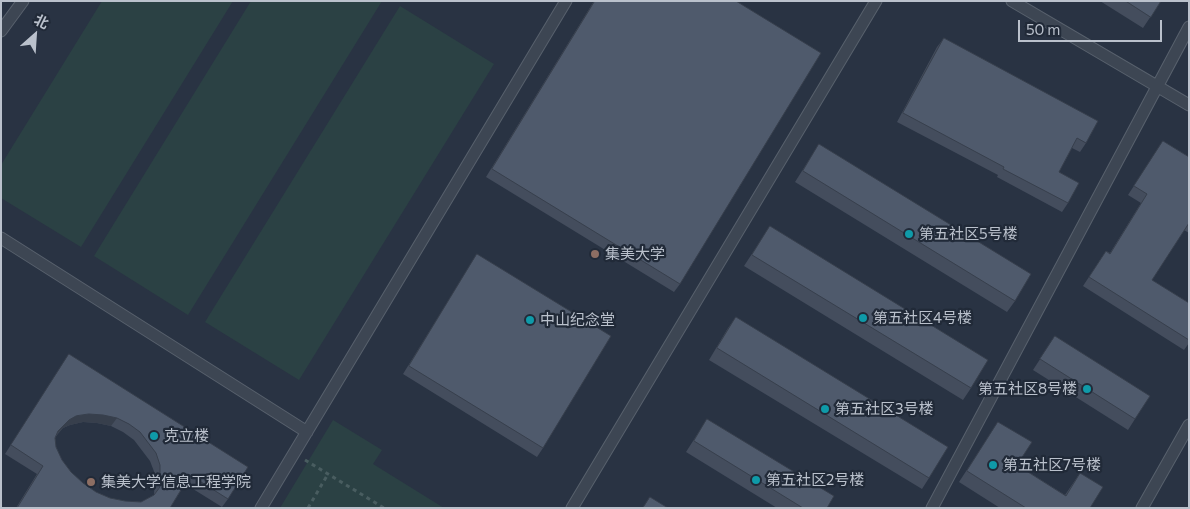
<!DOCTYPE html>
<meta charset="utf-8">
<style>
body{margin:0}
#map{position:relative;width:1190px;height:509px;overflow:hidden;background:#293343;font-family:Commissioner,"Noto Sans SC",sans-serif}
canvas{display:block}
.frame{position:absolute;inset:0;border:2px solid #bac1cc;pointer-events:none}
.north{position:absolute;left:10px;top:10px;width:50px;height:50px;-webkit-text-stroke:4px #212a38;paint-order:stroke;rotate:26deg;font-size:14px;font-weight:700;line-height:20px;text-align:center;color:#bac1cc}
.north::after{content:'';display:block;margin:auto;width:18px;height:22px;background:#bac1cc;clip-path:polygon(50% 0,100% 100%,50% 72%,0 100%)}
.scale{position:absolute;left:1018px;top:20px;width:144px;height:22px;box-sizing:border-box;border:2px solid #bac1cc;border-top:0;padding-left:6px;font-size:15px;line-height:18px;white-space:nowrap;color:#bac1cc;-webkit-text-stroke:4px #212a38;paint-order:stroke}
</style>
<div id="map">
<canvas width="1190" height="509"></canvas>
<div class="frame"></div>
<div class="north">北</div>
<div class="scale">50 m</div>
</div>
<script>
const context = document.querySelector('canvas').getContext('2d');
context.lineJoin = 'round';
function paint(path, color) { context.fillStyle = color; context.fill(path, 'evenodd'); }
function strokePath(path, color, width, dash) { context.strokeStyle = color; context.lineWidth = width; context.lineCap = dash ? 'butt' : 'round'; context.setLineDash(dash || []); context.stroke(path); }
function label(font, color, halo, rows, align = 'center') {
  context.font = font + ' Commissioner,"Noto Sans SC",sans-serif'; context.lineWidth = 4.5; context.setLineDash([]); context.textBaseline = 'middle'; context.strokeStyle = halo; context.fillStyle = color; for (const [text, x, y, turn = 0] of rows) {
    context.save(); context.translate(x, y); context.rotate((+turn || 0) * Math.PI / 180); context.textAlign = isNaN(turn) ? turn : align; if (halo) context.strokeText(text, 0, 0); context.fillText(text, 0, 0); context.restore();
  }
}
paint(new Path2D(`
 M 102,1 L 233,1 L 81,247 L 1,198 L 1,165 Z
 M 251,1 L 382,1 L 188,315 L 94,256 Z
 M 400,6 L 494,64 L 299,380 L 205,322 Z
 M 333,420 L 382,450 L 373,464 L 444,508 L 280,508 Z`), '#2b4144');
const service = new Path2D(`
 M 1012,1 L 1189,105
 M 1,31 L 23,1
 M 1,238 L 307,432
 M 261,508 L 566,1
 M 572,508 L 876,1
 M 932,508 L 1189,27
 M 1142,508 L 1189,425`);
strokePath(service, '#58616d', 13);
strokePath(new Path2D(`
 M 305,460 L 384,508
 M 308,508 L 328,474`), '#495d60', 3, [4, 4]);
strokePath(service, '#3d4653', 11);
paint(new Path2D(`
 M 594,1 L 736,1 L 680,284 L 674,292 L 486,177 Z
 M 1100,1 L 1161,1 L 1143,28 Z
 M 944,38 L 1086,143 L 1080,152 L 1072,148 L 1059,172 L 1068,203 L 1062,212 L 997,177 L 998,175 L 897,122 L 937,47 Z
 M 1163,141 L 1189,157 L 1189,233 L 1184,230 L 1152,280 L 1189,303 L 1189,343 L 1184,350 L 1083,286 L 1106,251 L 1110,253 L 1141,203 L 1128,195 Z
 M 819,144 L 1015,301 L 1007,312 L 795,182 Z
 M 770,226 L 971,388 L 963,400 L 744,266 Z
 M 477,254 L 543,448 L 537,457 L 403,374 Z
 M 736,317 L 929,478 L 922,489 L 709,360 L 728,328 Z
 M 1055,336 L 1135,419 L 1128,430 L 1033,370 Z
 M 69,354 L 228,499 L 222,507 L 185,484 L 170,508 L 16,508 L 37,474 L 5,454 ZM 83,422 L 97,423 L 111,426 L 123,432 L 134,440 L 150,461 L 155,474 L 154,495 L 141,502 L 125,501 L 110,498 L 96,492 L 83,483 L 71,472 L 62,460 L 56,447 L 55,438 L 57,435 L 63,428 L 70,425 Z
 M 707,419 L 827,508 L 777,508 L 686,452 Z
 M 998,422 L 1017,465 L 1065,495 L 1080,473 L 1090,508 L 1000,508 L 959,482 Z`), '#444d5d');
paint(new Path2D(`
 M 89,414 L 103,415 L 117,418 L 111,426 L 97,423 L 83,422 L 70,425 L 63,428 L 52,439 L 58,431 L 69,420 L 76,416 Z`), '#373f4c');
const building = new Path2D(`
 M 595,1 L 736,1 L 821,53 L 680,284 L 492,169 Z
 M 1126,1 L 1161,1 L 1151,17 Z
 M 944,38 L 1098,121 L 1086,143 L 1077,138 L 1059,172 L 1079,183 L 1068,203 L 1003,169 L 1004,167 L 903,113 Z
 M 1163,141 L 1189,157 L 1189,223 L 1152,280 L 1189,303 L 1189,340 L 1089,277 L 1106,251 L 1110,254 L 1147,194 L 1134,186 Z
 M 819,144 L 1031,274 L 1015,301 L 803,171 Z
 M 770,226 L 988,360 L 971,388 L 752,255 Z
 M 477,254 L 611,336 L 543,448 L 409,366 Z
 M 736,317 L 948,447 L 929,478 L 717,348 Z
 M 1055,336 L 1150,396 L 1135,419 L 1040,359 Z
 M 69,354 L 248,467 L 228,499 L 190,475 L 170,508 L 17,508 L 43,466 L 11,445 ZM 89,414 L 103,415 L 117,418 L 129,424 L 140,432 L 156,453 L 160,465 L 160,487 L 154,495 L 141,502 L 125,501 L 110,498 L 96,492 L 83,483 L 71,472 L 62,460 L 56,447 L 55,438 L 58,431 L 69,420 L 76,416 Z
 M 707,419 L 834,496 L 827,508 L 803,508 L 694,441 Z
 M 998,422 L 1032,442 L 1017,465 L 1066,496 L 1080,473 L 1103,487 L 1090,508 L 1026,508 L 967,471 Z
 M 650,497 L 668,508 L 643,508 Z`);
paint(building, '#4f5a6c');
strokePath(building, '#373f4c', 1);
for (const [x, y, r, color] of [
 [909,234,5,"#0f9aa8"],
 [595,254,5,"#8d6e63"],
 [863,318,5,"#0f9aa8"],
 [530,320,5,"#0f9aa8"],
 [1087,389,5,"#0f9aa8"],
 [825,409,5,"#0f9aa8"],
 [154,436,5,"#0f9aa8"],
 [993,465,5,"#0f9aa8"],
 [756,480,5,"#0f9aa8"],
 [91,482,5,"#8d6e63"]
]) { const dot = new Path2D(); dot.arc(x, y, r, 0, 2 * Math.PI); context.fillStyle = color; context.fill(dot); strokePath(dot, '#212a38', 2); }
label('15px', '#bac1cc', '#212a38', [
 ["第五社区5号楼",919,234],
 ["集美大学",605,254],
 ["第五社区4号楼",873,318],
 ["中山纪念堂",540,320],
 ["第五社区8号楼",1077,389,"right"],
 ["第五社区3号楼",835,409],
 ["克立楼",164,436],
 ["第五社区7号楼",1003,465],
 ["第五社区2号楼",766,480],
 ["集美大学信息工程学院",101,482]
], 'left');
</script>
